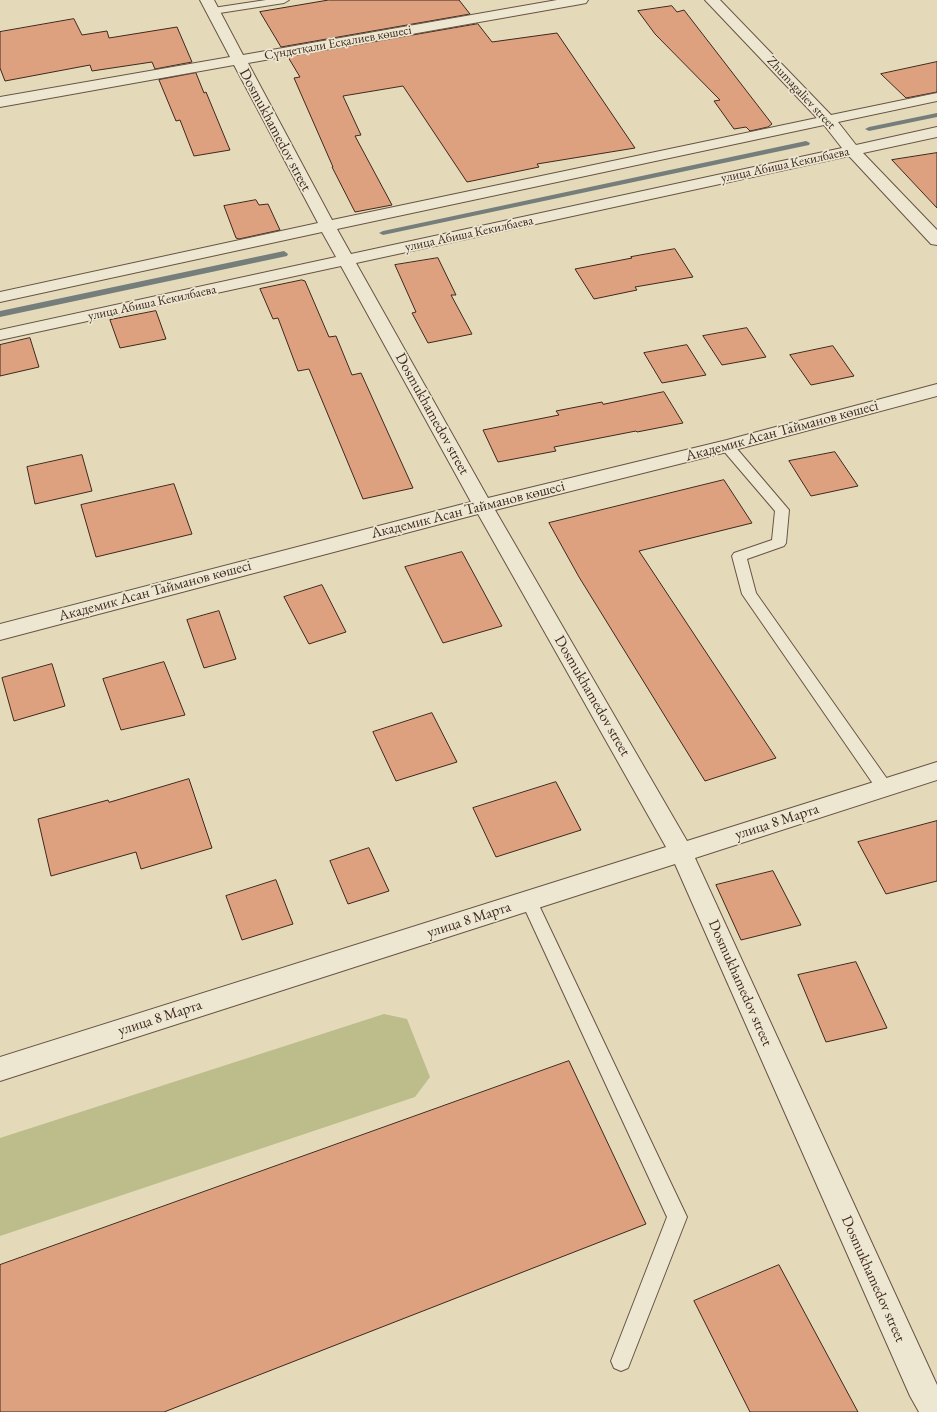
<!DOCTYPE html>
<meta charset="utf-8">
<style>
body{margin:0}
canvas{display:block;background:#e4dab9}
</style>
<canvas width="937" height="1412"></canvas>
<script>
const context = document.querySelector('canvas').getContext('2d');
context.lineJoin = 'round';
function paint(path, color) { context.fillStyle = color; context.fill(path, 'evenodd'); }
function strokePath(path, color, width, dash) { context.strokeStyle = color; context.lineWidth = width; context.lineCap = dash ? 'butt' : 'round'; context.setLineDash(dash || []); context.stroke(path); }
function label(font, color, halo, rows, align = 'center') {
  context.font = font + ' "EB Garamond",serif'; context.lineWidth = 3.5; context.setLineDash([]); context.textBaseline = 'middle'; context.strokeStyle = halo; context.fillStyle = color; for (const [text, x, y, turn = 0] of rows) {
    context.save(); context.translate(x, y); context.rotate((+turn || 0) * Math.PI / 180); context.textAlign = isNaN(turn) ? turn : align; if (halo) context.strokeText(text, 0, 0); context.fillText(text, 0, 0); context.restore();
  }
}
paint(new Path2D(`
 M 384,1014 L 407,1019 L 430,1077 L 415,1097 L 0,1236 L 0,1138 Z`), '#bcbd8a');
paint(new Path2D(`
 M 937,113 L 937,117 L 869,131 L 865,129 L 869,127 Z
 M 806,141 L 810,143 L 809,145 L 383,235 L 379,233 L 383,231 Z
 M 284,251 L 288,254 L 287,256 L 0,317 L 0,311 Z`), '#767e7c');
const building = new Path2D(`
 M 329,0 L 459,0 L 470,14 L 281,47 L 260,12 Z
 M 672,6 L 677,12 L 684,10 L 772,124 L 768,127 L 750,131 L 746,127 L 734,129 L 714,101 L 720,100 L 655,34 L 638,11 Z
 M 74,19 L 82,35 L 107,31 L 109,38 L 177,27 L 192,62 L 155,69 L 152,62 L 92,71 L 90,65 L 5,81 L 0,68 L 0,32 Z
 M 478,24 L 492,42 L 557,33 L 635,148 L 537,164 L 539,167 L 467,182 L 403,86 L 343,96 L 361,135 L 355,136 L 392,205 L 355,212 L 332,167 L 333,167 L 294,78 L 300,77 L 288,57 Z
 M 937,62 L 937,92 L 906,98 L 881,74 Z
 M 196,73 L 204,93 L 206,92 L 230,150 L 194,156 L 180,120 L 176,121 L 159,80 Z
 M 937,153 L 937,208 L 892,160 Z
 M 256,200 L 259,205 L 268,204 L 280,230 L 239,239 L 236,238 L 224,206 Z
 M 675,249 L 693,277 L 635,287 L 637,290 L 594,299 L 575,269 L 632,258 L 631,257 Z
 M 438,258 L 456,295 L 451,295 L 472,334 L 428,343 L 412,313 L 416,312 L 395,265 Z
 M 302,280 L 305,281 L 329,337 L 336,336 L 352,375 L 361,373 L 413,488 L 363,499 L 309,369 L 298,371 L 278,318 L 273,319 L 260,289 Z
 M 156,311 L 166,339 L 120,348 L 110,320 Z
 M 747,328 L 766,357 L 722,365 L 703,336 Z
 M 30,338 L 39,367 L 0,376 L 0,345 Z
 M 687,345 L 706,375 L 662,383 L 644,353 Z
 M 833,346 L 854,376 L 811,385 L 790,355 Z
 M 664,392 L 683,423 L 637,432 L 636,431 L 554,447 L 556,451 L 498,462 L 483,430 L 559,415 L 556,411 L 602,402 L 603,404 Z
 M 835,452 L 858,486 L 811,496 L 789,461 Z
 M 82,455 L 92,491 L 35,504 L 27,467 Z
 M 724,480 L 752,523 L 639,551 L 776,758 L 705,781 L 579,577 L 549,523 Z
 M 174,484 L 192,534 L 96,557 L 81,505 Z
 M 462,552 L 502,626 L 443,643 L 405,567 Z
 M 322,585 L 346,632 L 309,644 L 284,597 Z
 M 219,611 L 236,659 L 204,668 L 187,620 Z
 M 164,662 L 185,715 L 121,730 L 103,679 Z
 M 52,664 L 65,706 L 14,721 L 2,678 Z
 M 432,713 L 457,762 L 396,781 L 373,732 Z
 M 189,779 L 212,848 L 141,869 L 136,852 L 51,876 L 38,819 L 108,800 L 109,802 Z
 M 556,782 L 581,830 L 496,857 L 473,808 Z
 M 937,821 L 937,881 L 886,894 L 858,842 Z
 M 369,848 L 389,891 L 348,904 L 330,861 Z
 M 773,871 L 801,925 L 741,940 L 716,885 Z
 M 276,880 L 293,924 L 242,940 L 226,896 Z
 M 856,962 L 887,1028 L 826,1042 L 798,975 Z
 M 569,1061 L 646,1224 L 164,1412 L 0,1412 L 0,1265 Z
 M 779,1265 L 858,1412 L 750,1412 L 694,1301 Z`);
paint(building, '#dea17f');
strokePath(building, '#3f281e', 1);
const lane = new Path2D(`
 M 266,0 L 289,0 L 284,3 L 213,14 L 208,11 L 213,8 Z
 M 727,442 L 732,443 L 789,510 L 786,543 L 784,546 L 747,559 L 756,593 L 890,783 L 892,787 L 890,791 L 884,793 L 878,791 L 742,594 L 732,556 L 734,553 L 772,540 L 775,511 L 722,449 L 721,446 L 722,443 Z
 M 529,894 L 535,896 L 537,901 L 687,1217 L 628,1368 L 621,1371 L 614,1368 L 611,1361 L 667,1217 L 521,901 L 523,896 Z`);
const street = new Path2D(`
 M 200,0 L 214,0 L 243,55 L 557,0 L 588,0 L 586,3 L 581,4 L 248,63 L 332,220 L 817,118 L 705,0 L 720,0 L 831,115 L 937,93 L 937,101 L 838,122 L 856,145 L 937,127 L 937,137 L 863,153 L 937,230 L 937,245 L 931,244 L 849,156 L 356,263 L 488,498 L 727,440 L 937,384 L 937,396 L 727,452 L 495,510 L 687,841 L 937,762 L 937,780 L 695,858 L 937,1385 L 937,1412 L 919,1412 L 910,1396 L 675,864 L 0,1081 L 0,1057 L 666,847 L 478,514 L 0,640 L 0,624 L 471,502 L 341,266 L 0,340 L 0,330 L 336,257 L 322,232 L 0,302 L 0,292 L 318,223 L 234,65 L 0,107 L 0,97 L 230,57 ZM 824,125 L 842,148 L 351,254 L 337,229 Z`);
strokePath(lane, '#685445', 2);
strokePath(street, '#685445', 2);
paint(lane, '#ede7d2');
paint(street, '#ede7d2');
label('13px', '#3f281e', '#ede7d2', [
 ["Сүндетқали Есқалиев көшесі",338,43,-10],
 ["Zhumagaliev street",801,93,47],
 ["улица Абиша Кекилбаева",785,165,-12],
 ["улица Абиша Кекилбаева",469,234,-12],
 ["улица Абиша Кекилбаева",152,303,-12]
]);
label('15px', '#3f281e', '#ede7d2', [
 ["Dosmukhamedov street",275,130,62],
 ["Dosmukhamedov street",432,414,61],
 ["Академик Асан Тайманов көшесі",782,431,-15],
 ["Академик Асан Тайманов көшесі",468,510,-14],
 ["Академик Асан Тайманов көшесі",155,591,-15],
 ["Dosmukhamedov street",592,696,60],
 ["улица 8 Марта",777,822,-18],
 ["улица 8 Марта",469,920,-18],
 ["Dosmukhamedov street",740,983,66],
 ["улица 8 Марта",160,1018,-18],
 ["Dosmukhamedov street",873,1279,66]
]);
</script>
